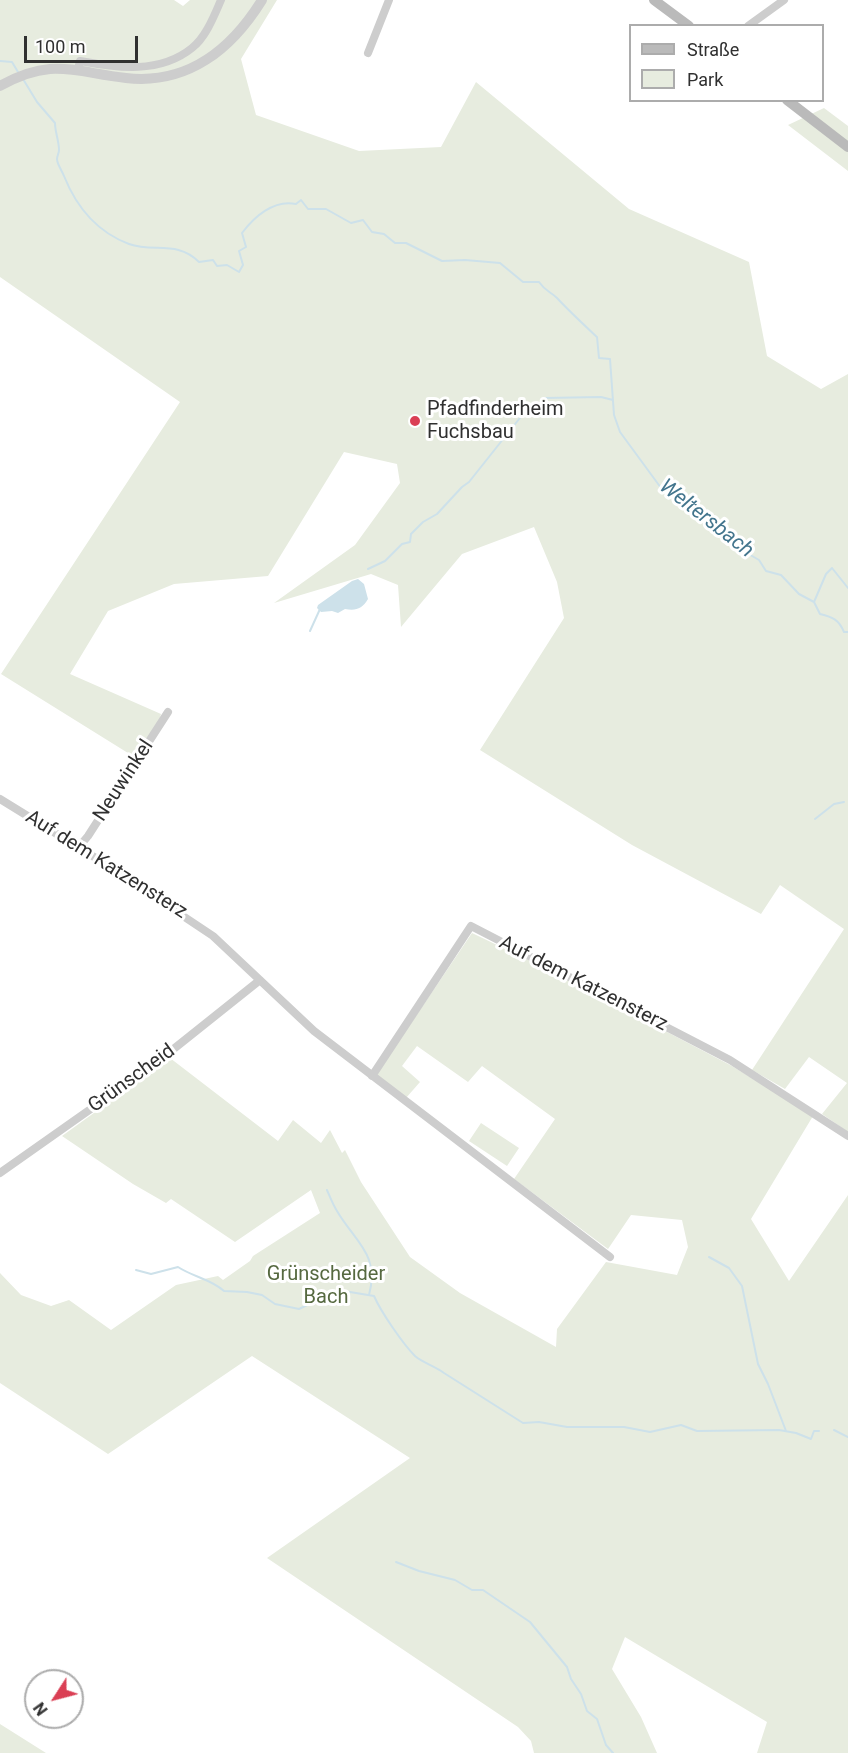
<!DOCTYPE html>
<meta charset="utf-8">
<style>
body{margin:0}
#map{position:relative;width:848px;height:1753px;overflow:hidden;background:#fff;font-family:Roboto,sans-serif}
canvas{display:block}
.legend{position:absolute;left:629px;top:24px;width:195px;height:78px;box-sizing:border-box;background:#fff;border:2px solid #acacac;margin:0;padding:8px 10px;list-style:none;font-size:18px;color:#303030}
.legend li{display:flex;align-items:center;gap:12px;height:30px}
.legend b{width:30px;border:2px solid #acacac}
.north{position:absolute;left:24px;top:1669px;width:60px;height:60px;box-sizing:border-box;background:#fff;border:2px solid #acacac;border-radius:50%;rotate:234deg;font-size:16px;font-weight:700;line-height:24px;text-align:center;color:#303030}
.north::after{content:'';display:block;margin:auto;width:21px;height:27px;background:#da3f54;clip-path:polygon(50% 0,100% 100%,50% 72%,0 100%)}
.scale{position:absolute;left:24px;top:36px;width:114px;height:27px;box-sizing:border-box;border:3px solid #303030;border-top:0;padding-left:8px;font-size:18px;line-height:21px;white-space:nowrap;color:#303030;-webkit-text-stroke:4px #fff;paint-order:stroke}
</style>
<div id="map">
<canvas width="848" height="1753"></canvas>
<ul class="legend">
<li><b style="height:8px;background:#bababa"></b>Straße</li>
<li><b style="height:16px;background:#e7ecdf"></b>Park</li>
</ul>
<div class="north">N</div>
<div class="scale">100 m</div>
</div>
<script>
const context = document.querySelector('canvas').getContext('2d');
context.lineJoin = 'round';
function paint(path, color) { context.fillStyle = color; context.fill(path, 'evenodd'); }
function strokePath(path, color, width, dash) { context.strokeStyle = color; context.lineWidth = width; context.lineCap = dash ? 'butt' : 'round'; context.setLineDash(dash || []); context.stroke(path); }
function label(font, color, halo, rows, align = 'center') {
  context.font = font + ' Roboto,sans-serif'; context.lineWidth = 6; context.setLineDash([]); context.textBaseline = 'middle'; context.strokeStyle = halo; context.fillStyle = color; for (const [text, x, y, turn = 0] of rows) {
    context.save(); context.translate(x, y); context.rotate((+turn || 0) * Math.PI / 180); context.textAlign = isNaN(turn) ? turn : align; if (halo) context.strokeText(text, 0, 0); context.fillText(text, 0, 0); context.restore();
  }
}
paint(new Path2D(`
 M 0,0 L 174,0 L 183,6 L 190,0 L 277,0 L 241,59 L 256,115 L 359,151 L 441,147 L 476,82 L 629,209 L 749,262 L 767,356 L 821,389 L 848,374 L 848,1132 L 822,1114 L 847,1083 L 809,1057 L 785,1089 L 752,1070 L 844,929 L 780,885 L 761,914 L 632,845 L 480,750 L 564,618 L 557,582 L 534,527 L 462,554 L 401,627 L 398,585 L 371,574 L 274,603 L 355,545 L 400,483 L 397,464 L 344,452 L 268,576 L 174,584 L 108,611 L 70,674 L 161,714 L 158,724 L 136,758 L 1,674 L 180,402 L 0,277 Z
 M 824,108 L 848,126 L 848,171 L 788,125 Z
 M 472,933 L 545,968 L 732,1066 L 813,1116 L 751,1219 L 789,1281 L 848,1195 L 848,1753 L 757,1753 L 767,1722 L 625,1637 L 612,1669 L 641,1717 L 657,1753 L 534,1753 L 531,1741 L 518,1727 L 267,1558 L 410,1458 L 252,1356 L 108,1454 L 0,1383 L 0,1273 L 21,1295 L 51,1306 L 69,1300 L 111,1330 L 176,1285 L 218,1276 L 223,1280 L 250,1261 L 253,1256 L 320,1213 L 311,1190 L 235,1242 L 171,1199 L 166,1203 L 133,1184 L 62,1136 L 170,1058 L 278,1141 L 293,1120 L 321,1143 L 330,1130 L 342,1153 L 345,1150 L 361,1182 L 410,1257 L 460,1293 L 556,1347 L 557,1329 L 606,1262 L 677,1275 L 688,1247 L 682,1220 L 631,1215 L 608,1249 L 514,1179 L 555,1119 L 482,1066 L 468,1082 L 417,1046 L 402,1066 L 420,1082 L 406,1098 L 376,1075 Z
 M 481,1123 L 519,1148 L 507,1166 L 469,1141 Z
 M 0,1724 L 46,1753 L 0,1753 Z`), '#e7ecdf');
paint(new Path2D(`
 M 358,579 L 364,584 L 368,599 C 362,609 356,611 345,609 L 338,613 L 332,611 L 321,612 L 317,608 L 318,605 L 352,581 Z`), '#cde1ea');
strokePath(new Path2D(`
 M 0,61 L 12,62 L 18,72
 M 23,79 L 37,102 L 55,123 C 55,132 59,141 59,150 C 59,153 57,156 57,159 C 57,164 62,171 64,176 C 76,206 97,232 129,244 C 154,253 177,240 199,262 L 213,260 L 217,266 L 227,265 L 239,272 L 243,265 L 239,251 L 246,247 L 242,233 C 254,217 274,199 296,204 L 301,200 L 308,209 L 326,209 L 351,223 L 363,220 L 372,232 L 384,234 L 395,243 L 406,243 L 442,261 L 465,260 L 500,263 L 523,282 L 539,282 C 546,292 550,291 557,298 C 570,312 583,324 597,337 L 599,358 L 610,359 L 614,415 L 620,432 L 664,492 L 671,491 L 681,497 L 700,518 L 733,545 L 759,560 L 766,571 L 781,575 L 799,594 L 814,602 L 820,614 C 833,617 839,620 844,632 L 848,632
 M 544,398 L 601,397 L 613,400
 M 368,569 L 385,561 L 402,544 L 410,542 L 411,534 L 423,522 L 437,514 L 462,487 L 469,482 L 531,404
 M 814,602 L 826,574 L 832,568 L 848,588
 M 310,631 L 320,609
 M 815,819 L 834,804 L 844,802
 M 327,1190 C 330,1197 333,1205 337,1211 C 355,1242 380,1254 369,1295
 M 709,1257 L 729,1268 L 742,1286 L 758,1364 L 768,1384 L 786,1431
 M 136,1270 L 151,1274 L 178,1267 C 193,1277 211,1279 224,1291 L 247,1292 L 262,1295 L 275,1304 L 299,1309 L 320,1299 L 350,1292 L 374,1296 C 381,1312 403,1344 415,1356 C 423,1363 435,1366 444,1373 L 523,1423 L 539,1422 L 567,1427 L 624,1427 L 650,1432 L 681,1425 L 697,1431 L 779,1430 L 796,1433 L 811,1439 L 814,1431 L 819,1431
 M 834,1430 L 848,1437
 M 396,1562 L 419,1571 L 455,1580 L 472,1590 L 483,1590 L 530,1622 L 567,1667 L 571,1679 L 581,1694 L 587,1711 L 597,1719 L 606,1745 L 613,1753`), '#cde1ea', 2);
strokePath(new Path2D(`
 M 748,26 L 784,0
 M 368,53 L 389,0
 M 78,69 L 80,61 C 118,68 160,74 192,48 C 206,37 214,16 221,0
 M 0,799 L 99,860 L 213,936 L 314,1031 L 610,1257
 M 78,848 L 88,836 L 168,712
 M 372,1076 L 471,926 L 730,1060 L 848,1136
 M 0,1173 L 156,1063 L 260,980`), '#cdcdcd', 8);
strokePath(new Path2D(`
 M 0,86 C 52,57 73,72 126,78 C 187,85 231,50 262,0`), '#cdcdcd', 10);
strokePath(new Path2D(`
 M 654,0 L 689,26
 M 787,100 L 848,147`), '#bababa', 10);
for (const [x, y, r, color] of [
 [415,421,6,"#da3f54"]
]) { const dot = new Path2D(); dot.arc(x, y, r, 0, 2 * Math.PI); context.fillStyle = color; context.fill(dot); strokePath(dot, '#fff', 2); }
label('20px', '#303030', '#fff', [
 ["Pfadfinderheim",427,410],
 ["Fuchsbau",427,433]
], 'left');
label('20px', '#303030', '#fff', [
 ["Neuwinkel",124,781,-57],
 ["Auf dem Katzensterz",106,865,32],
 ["Auf dem Katzensterz",583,984,27],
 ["Grünscheid",132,1079,-36]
]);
label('20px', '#566940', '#fff', [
 ["Grünscheider",326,1275],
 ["Bach",326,1298]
]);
label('italic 21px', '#43758d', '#fff', [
 ["Weltersbach",706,519,38]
]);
</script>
